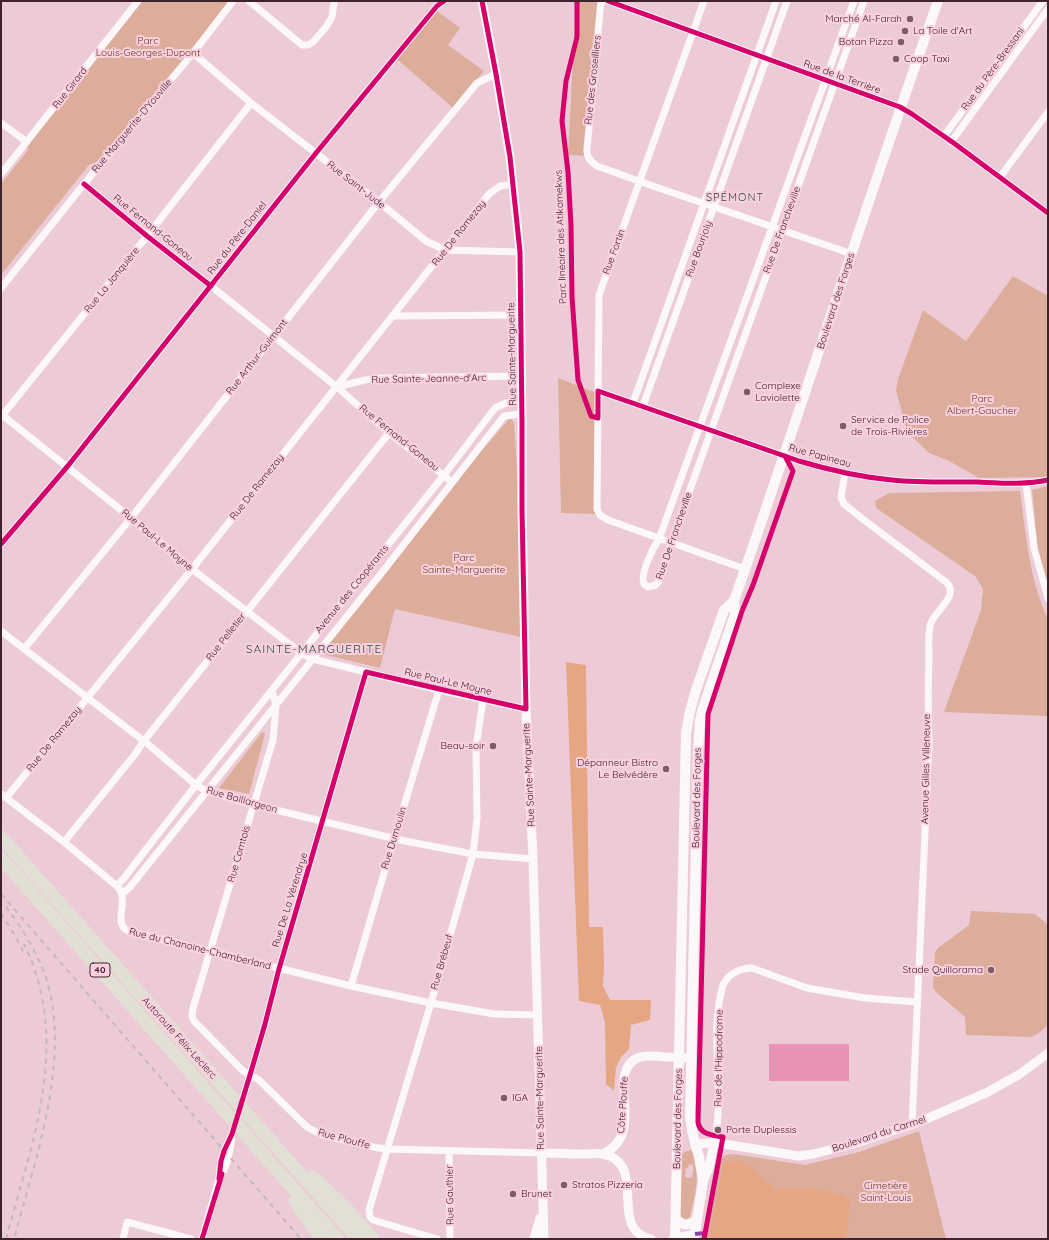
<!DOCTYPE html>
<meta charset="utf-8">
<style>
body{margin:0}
#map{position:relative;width:1049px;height:1240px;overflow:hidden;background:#eccbd7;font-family:Quicksand,sans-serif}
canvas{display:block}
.frame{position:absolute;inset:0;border:2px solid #3e222d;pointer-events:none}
</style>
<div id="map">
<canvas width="1049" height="1240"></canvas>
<div class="frame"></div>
</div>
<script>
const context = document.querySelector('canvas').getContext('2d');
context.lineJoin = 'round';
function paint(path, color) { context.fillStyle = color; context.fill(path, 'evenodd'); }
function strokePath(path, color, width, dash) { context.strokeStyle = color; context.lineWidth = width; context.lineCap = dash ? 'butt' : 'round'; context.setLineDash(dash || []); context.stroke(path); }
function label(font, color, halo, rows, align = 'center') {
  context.font = font + ' Quicksand,sans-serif'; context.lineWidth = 4; context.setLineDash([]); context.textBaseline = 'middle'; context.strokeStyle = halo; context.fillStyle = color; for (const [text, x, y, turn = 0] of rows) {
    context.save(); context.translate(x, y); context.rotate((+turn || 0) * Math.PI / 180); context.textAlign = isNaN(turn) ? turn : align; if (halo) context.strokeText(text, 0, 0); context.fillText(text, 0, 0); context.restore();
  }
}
paint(new Path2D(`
 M 135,1 L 234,1 L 109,158 L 89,165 L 1,275 L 1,184 L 28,150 L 27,142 Z
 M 576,1 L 604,1 L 589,156 L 568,155 Z
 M 437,11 L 460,28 L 448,45 L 484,71 L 453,108 L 397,59 Z
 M 1013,276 L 1048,296 L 1048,477 L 979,478 L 949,461 L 929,453 L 907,432 L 896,390 L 898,379 L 923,310 L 966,341 Z
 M 558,378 L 599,394 L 598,514 L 561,513 Z
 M 510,418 L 514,422 L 524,583 L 525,638 L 395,609 L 380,668 L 318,653 L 453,483 Z
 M 1048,486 L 1048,591 L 1039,560 L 1032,490 Z
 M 1020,491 C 1026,535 1029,579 1048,619 L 1048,716 L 944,712 L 981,610 L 983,589 L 975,576 L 876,508 L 875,501 L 889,493 Z
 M 262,732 L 265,734 L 249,794 L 219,788 Z
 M 971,911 L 1035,914 L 1048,925 L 1048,1025 L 1039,1033 L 1031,1037 L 966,1035 L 965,1017 L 936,992 L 933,987 L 935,952 L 938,948 L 969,925 Z
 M 919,1131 L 946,1239 L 706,1239 L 720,1160 L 725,1155 L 734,1154 L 805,1165 L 859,1152 Z
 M 691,1150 C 703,1168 694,1201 689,1220 L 680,1219 L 682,1155 L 684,1152 ZM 689,1164 L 693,1165 L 693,1170 L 695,1170 L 693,1171 L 692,1177 L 687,1178 L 684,1174 L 686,1174 L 685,1169 L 688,1168 Z`), '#ddad9b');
paint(new Path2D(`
 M 566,662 L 586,665 L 589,927 L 603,927 L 604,965 L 603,986 L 610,1000 L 651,1000 L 650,1020 L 631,1025 L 629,1049 L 621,1057 L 616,1067 L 614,1091 L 606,1084 L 605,1022 L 600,1005 L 579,1001 Z
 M 740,1160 L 752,1167 L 762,1178 L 774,1188 L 790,1189 L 814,1188 L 844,1195 L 850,1202 L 846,1239 L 709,1239 L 724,1163 Z`), '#e6a683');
paint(new Path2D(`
 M 769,1044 L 849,1044 L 849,1081 L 769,1081 Z`), '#e893b5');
strokePath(new Path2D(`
 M 249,1 L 302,45 L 308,45 L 313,42 L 326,27 L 332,17 L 334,3
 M 601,1 L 587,149 C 586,157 591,162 597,166 L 650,185 L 852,254
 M 608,1 L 900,107 L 912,114 L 955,144 L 1048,213
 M 704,1 L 599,295 L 597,509 L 600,515 L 608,520 L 745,569
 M 854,1 L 659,539 C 653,548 640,573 644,584 L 648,587 L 656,585 L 659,581 L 671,543 L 864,1
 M 193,53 L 251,103 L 379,202 L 426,241 L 445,250 L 520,252
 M 1,123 L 27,142
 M 944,136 L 1043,1
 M 951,142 L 1048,9
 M 1,174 L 138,1
 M 1000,177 L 1048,112
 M 84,184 L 147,236 L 211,286 L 337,387 L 389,433 L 452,482
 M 1,288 L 84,184 L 193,53 L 233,1
 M 393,316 L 521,315
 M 337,387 L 365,380 L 380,378 L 521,376
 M 598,391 L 799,461 C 829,470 860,477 892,480 C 920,483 949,482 978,482 C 1001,483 1025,485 1048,480
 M 633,403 L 776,1
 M 643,406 L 787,1
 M 1,414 L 131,518 L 192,569 L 301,653 L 313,659 L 439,690 L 526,709
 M 1,417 L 147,236 L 251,103
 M 845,473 L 841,497 L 844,504 L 864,520 L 946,582 C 961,596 933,611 930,626 C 928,636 929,647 929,657 C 928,685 928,714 929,742 L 912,1125
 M 1026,483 L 1034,548 L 1048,598
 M 1,544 L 67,467 L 316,153 L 437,6 L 444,1
 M 1,631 L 149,745 L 196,785 L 206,791 L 247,803 L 400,840 L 473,854 L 533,859
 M 24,649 L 131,518 L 379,202 L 477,83 L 496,74
 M 272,691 L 276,705 L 273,740 L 193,1008 L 192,1016 L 194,1021 L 243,1071 L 259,1080 L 307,1127 L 322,1135 L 378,1148 L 387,1149 L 542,1153
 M 1,794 L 64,842 L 118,887 C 130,901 112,923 128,931 L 351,986 L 431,1003 L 494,1014 L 538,1015
 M 6,798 L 192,569 L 489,194 L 500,186 L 513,184
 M 64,842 L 136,753 L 143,742 L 389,433
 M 117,886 L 124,878 L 196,785 L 444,475 L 495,408 L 506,403 L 522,402
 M 122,894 L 130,887 L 384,570 L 504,416 L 522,414
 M 351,986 L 394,839 L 439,690
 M 714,1143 C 726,1092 708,1036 723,985 C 728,974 740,968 752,968 L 807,988 L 865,998 L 917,1002
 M 449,1151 L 450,1239
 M 219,1179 L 221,1161 L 224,1151 L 232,1134 L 250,1075 L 265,1024 L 279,969 L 366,672
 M 123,1239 L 127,1222 L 191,1239
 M 202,1239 L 219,1179 L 227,1163 L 232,1140
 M 437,1239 L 373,1220 L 370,1217 L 369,1210 L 431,1003 L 473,854 L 477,819 L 476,748 L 483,699`), '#fcf7f9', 7);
strokePath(new Path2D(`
 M 482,1 L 496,74 L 510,157 L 520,252 L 522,424 L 522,510 L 526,709 L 533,859 L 544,1239
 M 695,1145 L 705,1143 L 724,1144 L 799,1156 L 813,1154 L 853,1144 L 919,1122 L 986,1093 L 1020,1074 L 1048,1053
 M 542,1153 C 556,1153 571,1154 585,1154 C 591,1154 598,1153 603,1154 C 650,1165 606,1229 651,1239
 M 603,1154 C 635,1139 622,1106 624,1078 C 628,1053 647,1055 666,1057 C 674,1057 683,1058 691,1058
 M 703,1181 L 709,1168 L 714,1143
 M 534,1239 L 540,1218
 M 673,1239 L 695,1234`), '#fcf7f9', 9);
strokePath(new Path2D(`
 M 676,1219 C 684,1227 688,1225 697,1220
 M 675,1239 L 686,733 L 690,711 L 696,690 L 724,610 L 734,601
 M 694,1239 L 703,1181 L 699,1157 L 692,1131 L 690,1115 L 698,750 L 700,720 L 703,708 L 735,614 L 734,601 C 804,402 867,200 938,1`), '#fcf7f9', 10);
strokePath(new Path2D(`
 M 1,837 L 358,1239
 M 1,858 L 338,1239
 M 313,1177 L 347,1209 L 373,1239
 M 295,1201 L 321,1239`), '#e2dfd4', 13);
strokePath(new Path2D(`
 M 1,894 L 301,1239
 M 6,907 C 21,926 37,953 45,975 C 73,1057 35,1159 14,1239
 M 1,913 L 14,934 L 23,951
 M 6,1239 C 32,1142 72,1041 24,944`), '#c2b8bc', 2, [5, 5]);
strokePath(new Path2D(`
 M 695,1234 L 705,1233`), '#8e44ad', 4, [8, 4]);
strokePath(new Path2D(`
 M 577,1 L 577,37 L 566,81 L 562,121 L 568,172 L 571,225 L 572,297 L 578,380 L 591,416 L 598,418 L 598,391 L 799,461 C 829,470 860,477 892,480 C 920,483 949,482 978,482 C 1001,483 1025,485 1048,480
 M 608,1 L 900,107 L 912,114 L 955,144 L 1048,213
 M 84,184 L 147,236 L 211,286
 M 1,544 L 67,467 L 316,153 L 437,6 L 444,1
 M 219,1179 L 221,1161 L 224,1151 L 232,1134 L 250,1075 L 265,1024 L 279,969 L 366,672 L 526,709 L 522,510 L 522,424 L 520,252 L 510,157 L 496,74 L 482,1
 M 202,1239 L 222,1174
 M 704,1239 L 723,1137 C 712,1135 700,1135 698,1122 L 708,714 L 742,611 L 753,585 L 793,471 L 785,456`), '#d6006c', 5);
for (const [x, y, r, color] of [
 [910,19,4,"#7b5d68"],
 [905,31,4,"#7b5d68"],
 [901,42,4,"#7b5d68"],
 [896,59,4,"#7b5d68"],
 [747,392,4,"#7b5d68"],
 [843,426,4,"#7b5d68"],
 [493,746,4,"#7b5d68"],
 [666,769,4,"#7b5d68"],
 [991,970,4,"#7b5d68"],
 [504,1098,4,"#7b5d68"],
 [718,1130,4,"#7b5d68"],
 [564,1185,4,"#7b5d68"],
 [513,1194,4,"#7b5d68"]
]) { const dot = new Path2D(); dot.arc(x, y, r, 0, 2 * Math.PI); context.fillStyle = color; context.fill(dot); strokePath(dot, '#fdd0e0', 1.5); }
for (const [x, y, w] of [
 [100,970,20]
]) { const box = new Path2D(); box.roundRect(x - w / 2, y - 7, w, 14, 3); context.fillStyle = '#fdd0e0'; context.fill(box); strokePath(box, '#3e222d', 1); }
label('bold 9px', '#3e222d', null, [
 ["40",100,970]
]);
label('10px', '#3e222d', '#fdd0e0', [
 ["Marché Al-Farah",902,19,"right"],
 ["La Toile d'Art",913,31],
 ["Botan Pizza",893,42,"right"],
 ["Coop Taxi",904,59],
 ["Complexe",755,386],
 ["Laviolette",755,398],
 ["Service de Police",851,420],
 ["de Trois-Rivières",851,432],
 ["Beau-soir",485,746,"right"],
 ["Dépanneur Bistro",658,763,"right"],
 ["Le Belvédère",658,775,"right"],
 ["Stade Quillorama",983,970,"right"],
 ["IGA",512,1098],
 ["Porte Duplessis",726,1130],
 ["Stratos Pizzeria",572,1185],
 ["Brunet",521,1194]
], 'left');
label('10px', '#623c1f', '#fdd0e0', [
 ["Parc",148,41],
 ["Louis-Georges-Dupont",148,53],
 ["Parc",982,399],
 ["Albert-Gaucher",982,411],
 ["Parc",464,558],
 ["Sainte-Marguerite",464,570],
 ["Cimetière",886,1186],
 ["Saint-Louis",886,1198]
]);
label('10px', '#3e222d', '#fdd0e0', [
 ["Rue du Père-Bressani",993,69,-54],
 ["Rue de la Terrière",842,77,20],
 ["Rue des Groseilliers",593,80,-84],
 ["Rue Girard",70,88,-52],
 ["Rue Marguerite-D'Youville",132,126,-50],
 ["Rue Saint-Jude",356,185,38],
 ["Rue Fernand-Goneau",153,228,39],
 ["Rue De Francheville",782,230,-70],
 ["Rue De Ramezay",459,233,-52],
 ["Parc linéaire des Atikamekws",561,237,-92],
 ["Rue du Père-Daniel",237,238,-52],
 ["Rue Bourjoly",699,249,-70],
 ["Rue Fortin",614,252,-70],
 ["Rue La Jonquière",112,280,-51],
 ["Boulevard des Forges",836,301,-72],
 ["Rue Sainte-Marguerite",512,354,-91],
 ["Rue Arthur-Guimont",257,357,-52],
 ["Rue Sainte-Jeanne-d'Arc",429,379,-1],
 ["Rue Fernand-Goneau",399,438,39],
 ["Rue Papineau",820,456,15],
 ["Rue De Ramezay",257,487,-52],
 ["Rue De Francheville",674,536,-71],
 ["Rue Paul-Le Moyne",157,540,40],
 ["Avenue des Coopérants",352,589,-51],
 ["Rue Pelletier",226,637,-52],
 ["Rue Paul-Le Moyne",448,682,13],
 ["Rue De Ramezay",54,739,-51],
 ["Avenue Gilles Villeneuve",926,769,-89],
 ["Rue Sainte-Marguerite",529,775,-93],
 ["Boulevard des Forges",697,798,-89],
 ["Rue Baillargeon",242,800,16],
 ["Rue Dumoulin",394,838,-73],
 ["Rue Comtois",239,854,-74],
 ["Rue De La Vérendrye",290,900,-73],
 ["Rue du Chanoine-Chamberland",200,949,14],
 ["Rue Brébeuf",442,962,-74],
 ["Autoroute Félix-Leclerc",179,1038,48],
 ["Rue de l'Hippodrome",719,1058,-89],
 ["Rue Sainte-Marguerite",540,1098,-91],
 ["Côte Plouffe",623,1105,-86],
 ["Boulevard des Forges",678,1119,-89],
 ["Boulevard du Carmel",879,1134,-18],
 ["Rue Plouffe",344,1139,15],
 ["Rue Gauthier",450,1195,-91]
]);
context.letterSpacing = '1px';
label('11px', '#1a5044', '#fdd0e0', [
 ["SPÉMONT",735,198]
]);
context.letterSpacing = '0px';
context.letterSpacing = '1px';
label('12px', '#1a5044', '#fdd0e0', [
 ["SAINTE-MARGUERITE",314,649]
]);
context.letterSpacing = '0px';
</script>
